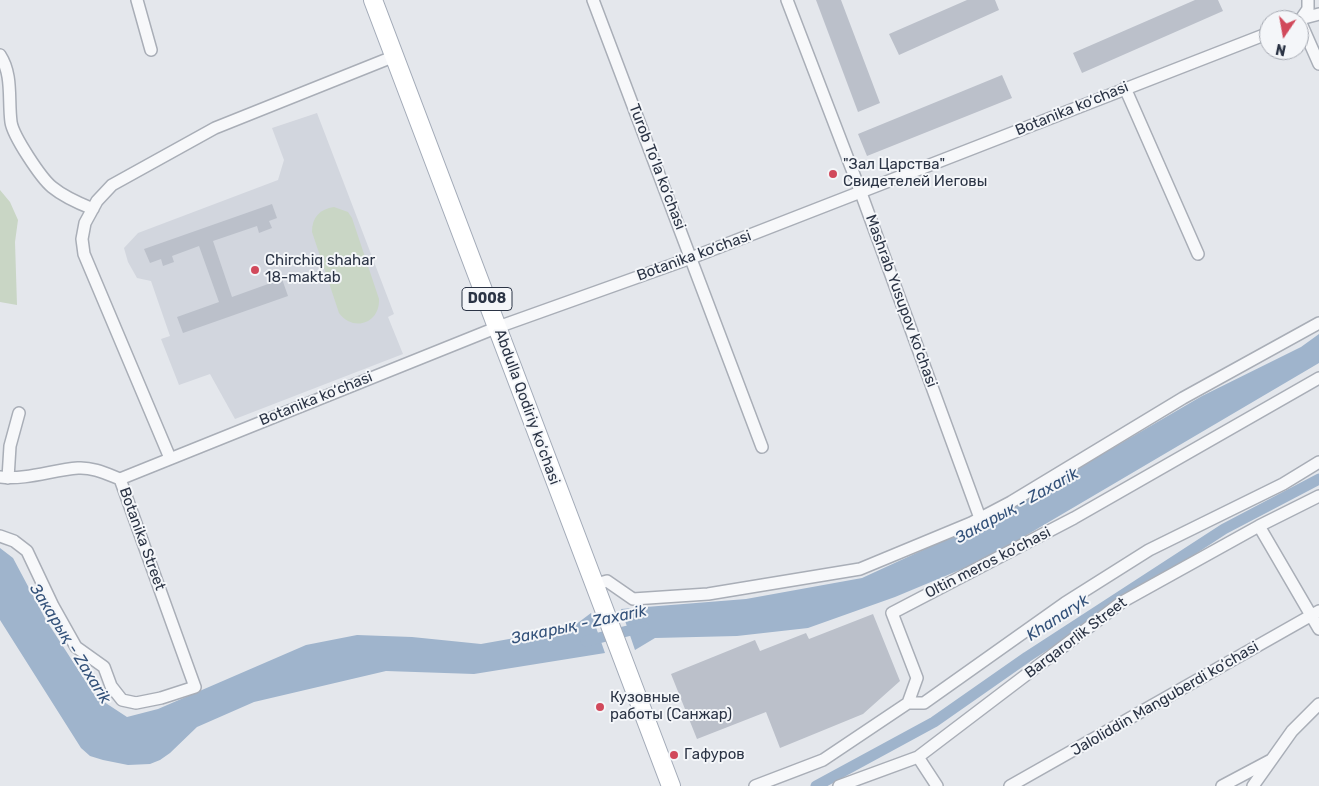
<!DOCTYPE html>
<meta charset="utf-8">
<style>
body{margin:0}
#map{position:relative;width:1319px;height:786px;overflow:hidden;background:#e4e7ec;font-family:Rubik,sans-serif}
canvas{display:block}
.north{position:absolute;left:1259px;top:10px;width:50px;height:50px;box-sizing:border-box;background:#f4f6f9;border:1px solid #a4a8b1;border-radius:50%;rotate:192deg;font-size:14px;font-weight:700;line-height:20px;text-align:center;color:#2b3445}
.north::after{content:'';display:block;margin:auto;width:18px;height:22px;background:#d1495b;clip-path:polygon(50% 0,100% 100%,50% 72%,0 100%)}
</style>
<div id="map">
<canvas width="1319" height="786"></canvas>
<div class="north">N</div>
</div>
<script>
const context = document.querySelector('canvas').getContext('2d');
context.lineJoin = 'round';
function paint(path, color) { context.fillStyle = color; context.fill(path, 'evenodd'); }
function strokePath(path, color, width, dash) { context.strokeStyle = color; context.lineWidth = width; context.lineCap = dash ? 'butt' : 'round'; context.setLineDash(dash || []); context.stroke(path); }
function label(font, color, halo, rows, align = 'center') {
  context.font = font + ' Rubik,sans-serif'; context.lineWidth = 4; context.setLineDash([]); context.textBaseline = 'middle'; context.strokeStyle = halo; context.fillStyle = color; for (const [text, x, y, turn = 0] of rows) {
    context.save(); context.translate(x, y); context.rotate((+turn || 0) * Math.PI / 180); context.textAlign = isNaN(turn) ? turn : align; if (halo) context.strokeText(text, 0, 0); context.fillText(text, 0, 0); context.restore();
  }
}
paint(new Path2D(`
 M 317,113 L 394,314 L 388,317 L 403,354 L 235,419 L 210,374 L 179,385 L 161,339 L 170,336 L 151,281 L 137,278 L 128,262 L 124,248 L 138,233 L 278,180 L 284,160 L 272,128 Z`), '#d2d6de');
paint(new Path2D(`
 M 0,190 L 10,202 L 18,220 L 15,242 L 17,305 L 0,302 Z
 M 334,207 L 348,212 L 352,218 L 379,299 C 380,324 353,332 339,313 L 312,232 C 312,217 320,209 334,207 Z`), '#c9d6c5');
paint(new Path2D(`
 M 1319,334 L 1319,363 L 986,559 L 895,597 L 808,628 L 737,636 L 655,638 L 635,650 L 621,609 L 746,599 L 862,578 L 949,538 L 972,530 L 1202,396 L 1301,347 Z
 M 0,548 L 13,558 L 46,620 L 95,696 L 127,717 L 158,709 L 306,645 L 357,635 L 412,637 L 481,644 L 571,628 L 591,613 L 605,653 L 474,674 L 386,671 L 254,702 L 197,727 L 170,753 L 160,760 L 150,764 L 128,765 L 103,760 L 90,756 L 81,748 L 0,620 Z`), '#9fb4cc');
strokePath(new Path2D(`
 M 586,641 L 644,627
 M 816,786 L 934,722 L 1027,657 L 1224,529 L 1319,479`), '#9fb4cc', 11);
paint(new Path2D(`
 M 816,0 L 841,0 L 880,103 L 858,112 Z
 M 967,0 L 995,0 L 999,10 L 899,55 L 889,34 Z
 M 1195,0 L 1218,0 L 1223,11 L 1082,73 L 1073,53 Z
 M 1002,75 L 1012,98 L 867,156 L 858,134 Z
 M 272,204 L 277,218 L 269,221 L 272,228 L 259,233 L 257,226 L 213,241 L 232,297 L 282,279 L 288,296 L 183,333 L 177,317 L 219,302 L 199,246 L 172,256 L 174,262 L 163,266 L 161,259 L 150,263 L 144,249 Z
 M 873,614 L 900,681 L 863,714 L 780,748 L 766,712 L 697,739 L 671,674 L 755,640 L 760,651 L 806,633 L 809,639 Z`), '#bbc0ca');
const minor = new Path2D(`
 M 137,0 L 151,50
 M 593,0 L 762,447
 M 787,0 L 861,193 L 980,518
 M 1304,18 L 1319,14
 M 1300,21 L 1319,64
 M 1299,22 L 1308,9 L 1308,0
 M 0,55 C 13,75 8,99 11,122 C 13,136 41,178 52,187 C 64,197 78,203 93,209
 M 1125,88 L 1198,254
 M 170,458 L 84,254 L 82,239 L 85,223 L 97,201 L 112,185 L 215,128 L 395,56
 M 0,477 C 27,480 52,470 78,468 C 93,467 107,474 120,479
 M 8,478 L 10,446 L 19,413
 M 120,479 L 498,327 L 691,258 L 1269,33
 M 1259,526 L 1319,629
 M 0,536 L 14,541 L 27,551 L 53,606 L 76,647 L 104,667 L 111,686 L 122,700 L 136,703 L 161,698 L 195,687 L 120,479
 M 593,585 L 607,581 L 633,599 L 708,594 L 860,569 L 971,523 L 1011,502 L 1183,398 L 1319,323
 M 908,703 L 924,703 L 1065,603 L 1149,550 L 1283,484 L 1319,462
 M 918,757 L 937,786
 M 755,786 L 823,760 L 908,703 L 917,678 L 892,613 L 1074,518 L 1319,378
 M 839,786 L 918,757 L 1122,602 L 1259,526 L 1319,496
 M 1010,786 L 1319,611
 M 1222,786 L 1271,760
 M 1253,786 L 1292,731 L 1319,704`);
const primary = new Path2D(`
 M 373,0 L 671,786`);
strokePath(minor, '#a9aeb7', 14);
strokePath(primary, '#a3abb8', 20);
strokePath(minor, '#f7f8fa', 11);
strokePath(primary, '#fff', 18);
for (const [x, y, r, color] of [
 [833,174,5,"#d1495b"],
 [255,270,5,"#d1495b"],
 [600,707,5,"#d1495b"],
 [674,755,5,"#d1495b"]
]) { const dot = new Path2D(); dot.arc(x, y, r, 0, 2 * Math.PI); context.fillStyle = color; context.fill(dot); strokePath(dot, '#f4f6f9', 2); }
for (const [x, y, w] of [
 [487,299,50]
]) { const box = new Path2D(); box.roundRect(x - w / 2, y - 11.5, w, 23, 4); context.fillStyle = '#f4f6f9'; context.fill(box); strokePath(box, '#2b3445', 1); }
label('bold 14px', '#2b3445', null, [
 ["D008",487,299]
]);
label('15px', '#2b3445', '#f4f6f9', [
 ["Botanika ko‘chasi",1072,109,-22],
 ["Turob To‘la ko‘chasi",657,167,69],
 ["Botanika ko‘chasi",694,256,-20],
 ["Mashrab Yusupov ko‘chasi",901,301,70],
 ["Botanika ko‘chasi",316,399,-22],
 ["Abdulla Qodiriy ko‘chasi",527,407,70],
 ["Botanika Street",142,539,70],
 ["Oltin meros ko‘chasi",988,563,-27],
 ["Barqarorlik Street",1076,638,-37],
 ["Jaloliddin Manguberdi ko‘chasi",1165,699,-30]
]);
label('15px', '#2b3445', '#f4f6f9', [
 ["\"Зал Царства\"",843,165],
 ["Свидетелей Иеговы",843,182],
 ["Chirchiq shahar",265,261],
 ["18-maktab",265,278],
 ["Кузовные",610,698],
 ["работы (Санжар)",610,715],
 ["Гафуров",684,755]
], 'left');
label('italic 16px', '#34527a', '#f4f6f9', [
 ["Закарық - Zaxarik",1017,506,-29],
 ["Khanaryk",1058,618,-33],
 ["Закарық - Zaxarik",579,625,-12],
 ["Закарық - Zaxarik",70,644,58]
]);
</script>
